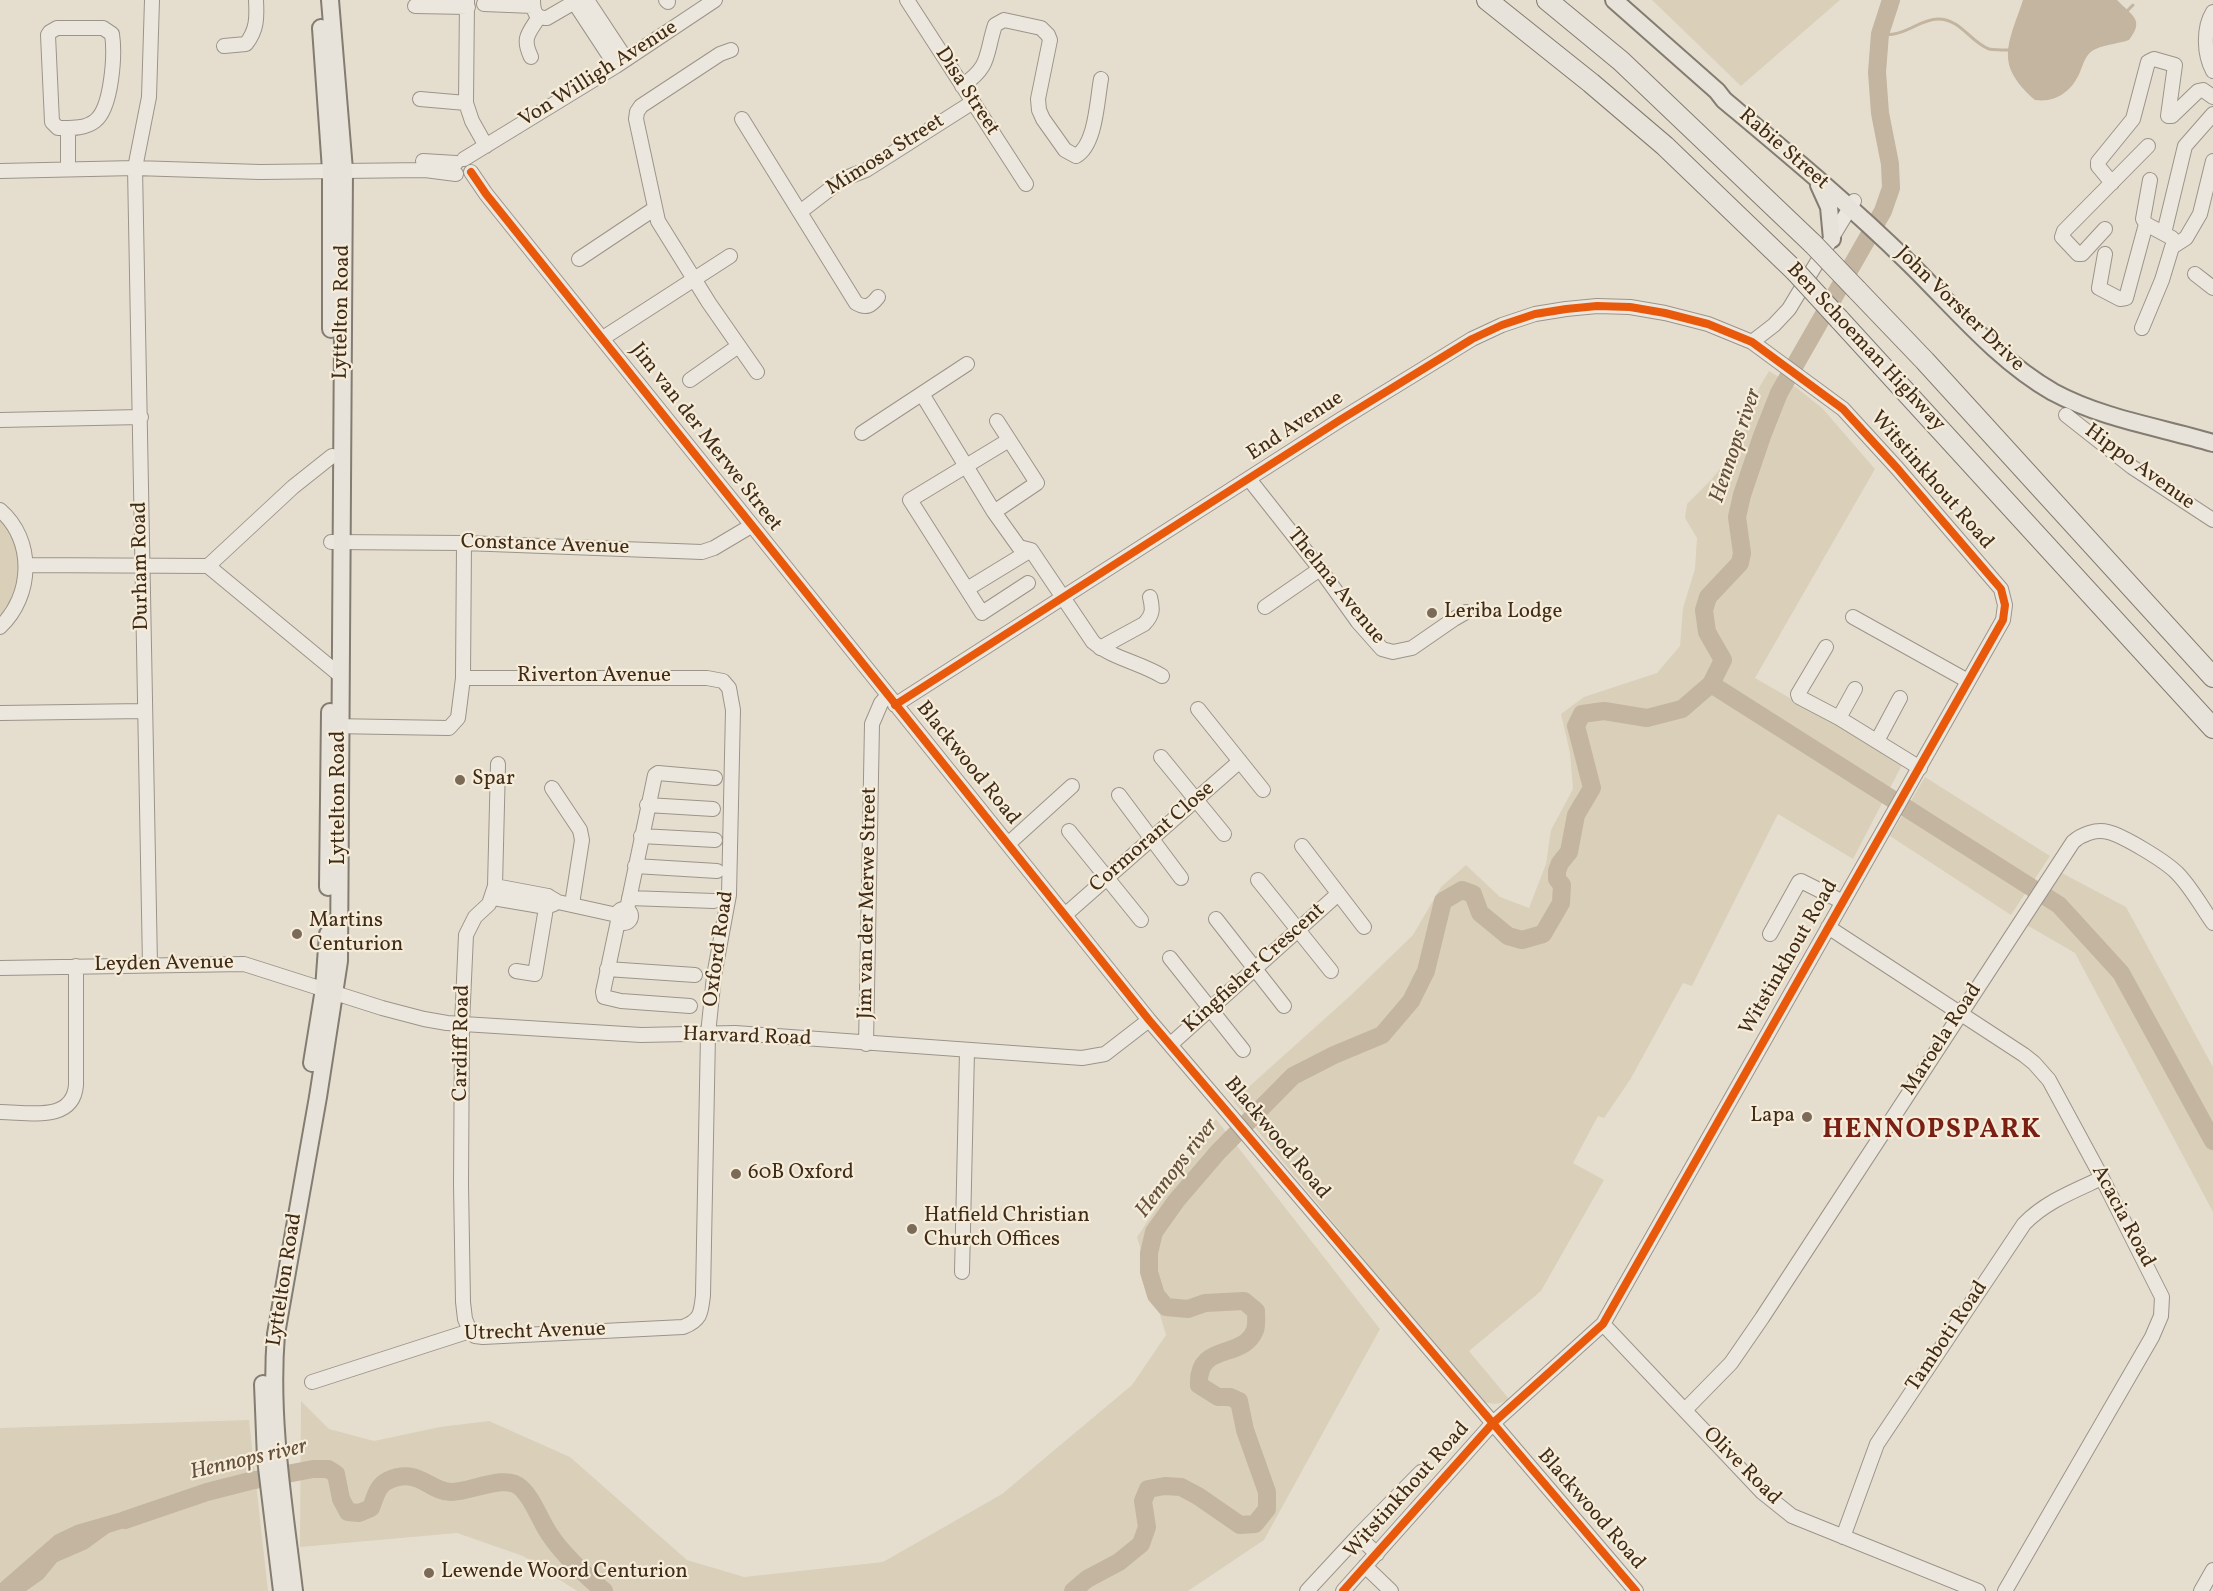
<!DOCTYPE html>
<style>
body{margin:0}
canvas{display:block;background:#e5decf}
</style>
<canvas width="2213" height="1591"></canvas>
<script>
const context = document.querySelector('canvas').getContext('2d');
context.lineJoin = 'round';
function paint(path, color) { context.fillStyle = color; context.fill(path, 'evenodd'); }
function strokePath(path, color, width, dash) { context.strokeStyle = color; context.lineWidth = width; context.lineCap = dash ? 'butt' : 'round'; context.setLineDash(dash || []); context.stroke(path); }
function label(font, color, halo, rows, align = 'center') {
  context.font = font + ' Vollkorn,serif'; context.lineWidth = 4.5; context.setLineDash([]); context.textBaseline = 'middle'; context.strokeStyle = halo; context.fillStyle = color; for (const [text, x, y, turn = 0] of rows) {
    context.save(); context.translate(x, y); context.rotate((+turn || 0) * Math.PI / 180); context.textAlign = isNaN(turn) ? turn : align; if (halo) context.strokeText(text, 0, 0); context.fillText(text, 0, 0); context.restore();
  }
}
paint(new Path2D(`
 M 1652,0 L 1840,0 L 1741,86 Z
 M 1769,371 L 1797,388 L 1823,409 L 1875,469 L 1755,678 L 1903,763 L 1853,859 L 1778,814 L 1692,986 L 1683,983 L 1630,1080 L 1604,1118 L 1598,1116 L 1573,1163 L 1604,1180 L 1541,1291 L 1469,1351 L 1509,1399 C 1500,1404 1495,1405 1485,1402 L 1451,1365 L 1233,1101 L 1350,996 L 1413,935 L 1441,887 L 1466,865 L 1500,897 L 1529,908 L 1546,864 L 1551,830 L 1573,789 L 1570,753 L 1561,714 L 1584,697 L 1657,673 L 1680,646 L 1683,608 L 1695,569 L 1697,538 L 1685,518 L 1687,504 L 1711,480 L 1738,446 L 1760,386 Z
 M 0,516 L 18,546 L 20,583 L 0,621 Z
 M 1925,777 L 2050,856 L 2011,915 L 1890,836 Z
 M 2060,872 L 2126,907 L 2213,1067 L 2213,1212 L 2075,953 L 2025,924 Z
 M 1216,1119 L 1380,1329 L 1264,1540 L 1188,1591 L 577,1591 L 523,1556 L 457,1533 L 300,1547 L 301,1401 L 329,1429 L 374,1441 L 440,1427 L 489,1421 L 570,1457 L 687,1560 L 744,1577 L 883,1562 L 1002,1494 L 1132,1385 L 1166,1335 L 1137,1237 Z
 M 249,1420 L 268,1591 L 0,1591 L 0,1428 Z`), '#dacfb9');
paint(new Path2D(`
 M 2023,0 L 2117,0 C 2132,16 2145,19 2129,40 C 2117,44 2101,45 2092,51 C 2085,56 2083,65 2080,72 C 2072,91 2056,103 2035,100 C 1994,64 2008,45 2023,0 Z
 M 139,1507 L 149,1514 L 148,1520 L 109,1533 L 87,1549 L 57,1562 L 43,1579 L 26,1591 L 0,1591 L 0,1583 L 55,1535 L 76,1525 Z`), '#c3b59f');
strokePath(new Path2D(`
 M 2128,10 L 2133,5
 M 1880,34 C 1885,34 1890,35 1894,34 C 1909,32 1922,19 1938,19 C 1961,19 1970,42 1989,49 C 1995,50 2002,50 2008,50`), '#c3b59f', 3);
strokePath(new Path2D(`
 M 1711,684 L 2059,905 L 2121,973 L 2213,1141
 M 125,1520 L 207,1492 L 250,1481 L 313,1469 L 328,1469 L 336,1474 L 341,1499 L 348,1512 L 359,1513 L 371,1508 C 375,1498 377,1486 387,1481 C 419,1466 429,1492 451,1492 C 471,1492 506,1473 521,1488 C 534,1500 540,1521 550,1535 C 564,1556 585,1575 604,1591
 M 1073,1591 L 1087,1579 L 1119,1562 L 1141,1544 L 1147,1527 L 1143,1501 L 1148,1489 L 1165,1486 L 1181,1487 L 1198,1496 L 1240,1525 L 1255,1524 L 1267,1509 L 1267,1492 L 1245,1430 L 1239,1401 L 1230,1397 L 1218,1397 L 1199,1385 C 1197,1341 1243,1361 1255,1330 C 1257,1325 1256,1317 1256,1311 L 1244,1301 L 1205,1303 L 1188,1309 L 1166,1307 L 1156,1295 L 1149,1272 L 1149,1253 L 1154,1232 L 1176,1201 L 1218,1152 L 1293,1076 L 1334,1055 L 1382,1035 L 1411,1001 L 1426,971 L 1443,901 L 1462,890 L 1473,894 L 1480,913 L 1508,936 L 1522,940 L 1543,934 L 1561,903 L 1562,885 L 1557,879 L 1557,871 L 1560,863 L 1569,852 L 1576,815 L 1592,788 L 1576,726 L 1582,714 L 1604,711 L 1647,718 L 1682,709 L 1711,684 L 1723,660 L 1707,632 L 1704,610 L 1708,597 L 1740,563 L 1742,553 L 1737,517 L 1742,495 L 1762,436 L 1779,393 L 1883,211 L 1891,188 L 1890,164 L 1880,113 L 1877,72 L 1880,34 L 1891,0`), '#c3b59f', 18);
const minor = new Path2D(`
 M 467,0 L 466,103 L 472,121 L 486,146
 M 533,0 C 533,10 535,19 547,18 L 578,0
 M 587,0 L 626,59
 M 666,0 L 668,2
 M 907,0 L 1026,184
 M 574,2 L 616,66
 M 484,4 L 533,6
 M 415,6 L 468,7
 M 2213,12 C 2203,28 2204,55 2213,71
 M 57,28 L 103,28 L 112,34 C 115,54 112,108 95,121 C 85,129 70,128 58,128 L 52,122 L 48,35 L 50,32 Z
 M 224,46 L 246,44 C 257,30 257,18 256,0
 M 731,50 L 720,54 L 641,106 L 637,112 L 636,119 L 658,221 L 709,303 L 757,372
 M 531,57 C 522,38 528,34 539,17
 M 962,86 C 991,66 985,56 995,25 L 1004,20 L 1041,28 L 1048,35 L 1050,40 L 1038,99 L 1039,110 L 1043,119 L 1065,150 L 1076,156 C 1096,145 1097,100 1101,79
 M 420,99 L 466,103
 M 742,119 L 856,303 C 866,309 871,306 878,297
 M 68,128 L 68,168
 M 464,159 L 616,66 L 715,0
 M 423,161 L 456,163
 M 0,171 L 135,168 L 260,172 L 425,170 L 456,174
 M 471,172 L 486,194 L 1149,1020 L 1636,1591
 M 2150,180 L 2143,219 L 2146,224 L 2172,238
 M 2112,183 L 2098,166 L 2098,162 L 2133,119 L 2148,62 L 2154,59 L 2175,65 L 2168,116 L 2172,116 L 2198,91 L 2203,90 L 2213,97
 M 800,212 L 843,179 L 866,170 L 973,102
 M 2105,229 L 2082,254 L 2078,254 L 2062,237 L 2064,231 L 2148,146
 M 2164,233 L 2185,146 L 2213,114
 M 2105,254 L 2099,288 L 2120,299 L 2126,298 L 2146,224
 M 579,259 L 654,209
 M 2195,274 L 2213,288
 M 2142,328 L 2162,280 L 2172,247 L 2186,238 L 2200,214 L 2213,161
 M 603,338 L 730,256
 M 1752,342 L 1774,325 L 1789,309 L 1854,201
 M 690,380 L 737,347
 M 922,394 L 994,512 L 1019,547 L 1031,550 L 1093,642 C 1112,658 1141,663 1162,676
 M 2066,415 L 2132,467 L 2213,520
 M 0,420 L 141,417
 M 862,433 L 967,364
 M 1009,440 L 910,500 L 982,613 L 1028,583
 M 1249,479 L 1320,569 L 1358,622 L 1382,649 L 1393,652 L 1412,648 L 1454,619 L 1466,612
 M 0,510 C 35,540 33,596 0,627
 M 994,512 L 1037,483 L 997,421
 M 331,542 L 464,543 L 702,552 L 714,548 L 751,526
 M 26,565 L 208,566
 M 208,566 L 341,676
 M 208,566 L 293,487 L 332,456
 M 967,589 L 1031,550
 M 1265,607 L 1320,569
 M 1853,617 L 1968,681
 M 1826,647 L 1798,694 L 1799,697 L 1839,718 L 1920,768
 M 1100,648 L 1144,624 C 1153,615 1153,609 1150,597
 M 463,678 L 707,678 L 723,681 L 729,688 L 733,710 L 729,895 L 714,976 L 708,1034 L 703,1295 C 701,1313 701,1320 683,1327 L 483,1337 L 475,1336 L 470,1331
 M 895,705 L 1340,420 L 1472,339 L 1502,325 L 1535,314 L 1566,309 L 1597,306 L 1630,307 L 1665,313 L 1708,324 L 1752,342 L 1843,409 L 1897,468 L 2001,589 L 2005,605 L 2003,620 L 1603,1324 L 1492,1424 L 1343,1591
 M 1198,709 L 1263,790
 M 0,713 L 144,711
 M 1839,718 L 1855,689
 M 330,726 L 449,728 L 458,718 L 463,678 L 464,543
 M 1877,741 L 1900,698
 M 1161,757 L 1224,834
 M 552,788 L 580,830 L 582,840 L 572,904
 M 1119,795 L 1181,878
 M 647,805 L 713,809
 M 1069,831 L 1141,920
 M 641,836 L 715,840
 M 1008,844 L 1072,786
 M 1302,846 L 1364,927
 M 635,866 L 717,871
 M 1258,880 L 1331,971
 M 495,886 L 548,896 L 558,902 L 617,915
 M 493,898 L 546,907 L 554,904
 M 629,898 L 714,901
 M617 916a7 7 0 1 1 14 0a7 7 0 1 1-14 0Z
 M 627,909 L 655,775 L 658,773 L 715,778
 M 1066,914 L 1240,761
 M 1216,919 L 1284,1006
 M 618,921 L 603,992 L 604,997 L 621,1001 L 690,1006
 M 1828,927 L 2024,1055 L 2034,1063 L 2049,1080 L 2102,1178 L 2162,1297 L 2161,1316 L 2152,1337 L 2005,1591
 M 1770,934 L 1799,882 L 1801,881 L 1843,902
 M 1170,958 L 1243,1050
 M 150,965 L 135,168 L 149,97 L 152,0
 M 0,968 L 244,964 L 382,1008 L 424,1019 L 447,1023 L 641,1035 L 735,1033 L 1082,1058 L 1105,1054 L 1149,1020
 M 607,969 L 695,975
 M 516,971 L 535,974 L 548,896
 M 866,1044 L 872,724 L 881,703 L 888,695
 M 1171,1044 L 1338,894
 M 0,1112 C 28,1112 73,1123 76,1085 L 76,966
 M 962,1272 L 967,1051
 M 1603,1324 L 1762,1492 L 1792,1516 L 1978,1591
 M 470,1331 L 465,1319 L 463,1302 L 461,1184 L 462,1024 L 466,935 L 475,917 L 489,904 L 495,886 L 498,764
 M 312,1382 L 470,1331
 M 1685,1410 L 1731,1363 L 1762,1318 L 2073,842 C 2082,834 2096,829 2108,832 C 2124,836 2165,861 2177,873 C 2191,887 2201,906 2213,923
 M 1358,1536 L 1421,1472
 M 1843,1537 L 1877,1444 L 2024,1224 C 2045,1202 2074,1191 2102,1178
 M 1365,1566 L 1391,1591
 M 1307,1591 L 1358,1536 L 1377,1554
 M 2201,1591 L 2213,1570`);
const major = new Path2D(`
 M 1614,0 L 1717,91 L 1724,100 C 1786,152 1850,205 1908,262 C 1954,307 1997,360 2053,392 C 2103,419 2160,427 2213,443
 M 321,28 L 331,170 L 331,329
 M 1819,185 L 1829,207 L 1832,239
 M 328,887 L 330,712
 M 312,1063 L 324,989 L 328,934
 M 263,1384 L 266,1459 L 282,1591
 M 294,1591 C 284,1506 269,1420 276,1334 L 318,1097 L 339,961 L 344,170 L 330,0`);
const highway = new Path2D(`
 M 1487,0 L 1591,83 L 1665,146 L 1795,271
 M 1547,0 L 1621,61 L 1813,244
 M 1857,290 L 1925,361 L 2213,677
 M 1839,319 L 2213,728`);
strokePath(minor, '#9b9489', 16);
strokePath(major, '#837c71', 20);
strokePath(highway, '#837c71', 22);
strokePath(minor, '#ebe7df', 14);
strokePath(major, '#e8e3da', 16);
strokePath(highway, '#e8e3da', 20);
const highwayBridge = new Path2D(`
 M 1813,244 L 1857,290
 M 1795,271 L 1839,319`);
strokePath(highwayBridge, '#837c71', 22, []);
strokePath(highwayBridge, '#e8e3da', 20);
strokePath(new Path2D(`
 M 471,172 L 486,194 L 1149,1020 L 1636,1591
 M 895,705 L 1340,420 L 1472,339 L 1502,325 L 1535,314 L 1566,309 L 1597,306 L 1630,307 L 1665,313 L 1708,324 L 1752,342 L 1843,409 L 1897,468 L 2001,589 L 2005,605 L 2003,620 L 1603,1324 L 1492,1424 L 1343,1591`), '#e8590c', 8);
for (const [x, y, r, color] of [
 [1432,613,6,"#7a6a57"],
 [460,780,6,"#7a6a57"],
 [297,934,6,"#7a6a57"],
 [1807,1117,6,"#7a6a57"],
 [736,1174,6,"#7a6a57"],
 [912,1229,6,"#7a6a57"],
 [429,1573,6,"#7a6a57"]
]) { const dot = new Path2D(); dot.arc(x, y, r, 0, 2 * Math.PI); context.fillStyle = color; context.fill(dot); strokePath(dot, '#f5ecd9', 2); }
label('21px', '#402b17', '#f5ecd9', [
 ["Von Willigh Avenue",599,75,-32],
 ["Disa Street",966,92,57],
 ["Rabie Street",1783,150,41],
 ["Mimosa Street",886,156,-32],
 ["John Vorster Drive",1959,310,44],
 ["Lyttelton Road",343,312,-89],
 ["Ben Schoeman Highway",1865,348,47],
 ["End Avenue",1296,427,-33],
 ["Jim van der Merwe Street",705,438,52],
 ["Hippo Avenue",2139,468,36],
 ["Witstinkhout Road",1931,481,49],
 ["Constance Avenue",545,546,2],
 ["Durham Road",142,566,-91],
 ["Thelma Avenue",1335,587,51],
 ["Riverton Avenue",594,677],
 ["Blackwood Road",967,764,51],
 ["Lyttelton Road",340,798,-90],
 ["Cormorant Close",1153,838,-41],
 ["Jim van der Merwe Street",869,903,-89],
 ["Oxford Road",720,949,-82],
 ["Witstinkhout Road",1790,958,-60],
 ["Leyden Avenue",164,965,-1],
 ["Kingfisher Crescent",1255,969,-42],
 ["Harvard Road",747,1038,2],
 ["Maroela Road",1943,1040,-57],
 ["Cardiff Road",463,1043,-89],
 ["Blackwood Road",1276,1139,50],
 ["Acacia Road",2122,1217,62],
 ["Lyttelton Road",286,1280,-81],
 ["Utrecht Avenue",535,1333,-2],
 ["Tamboti Road",1948,1337,-56],
 ["Olive Road",1741,1467,45],
 ["Witstinkhout Road",1408,1491,-48],
 ["Blackwood Road",1590,1510,49]
]);
label('21px', '#402b17', '#f5ecd9', [
 ["Leriba Lodge",1444,613],
 ["Spar",472,780],
 ["Martins",309,922],
 ["Centurion",309,946],
 ["Lapa",1795,1117,"right"],
 ["60B Oxford",748,1174],
 ["Hatfield Christian",924,1217],
 ["Church Offices",924,1241],
 ["Lewende Woord Centurion",441,1573]
], 'left');
label('italic 22px', '#634f3a', '#f5ecd9', [
 ["Hennops river",1737,446,-71],
 ["Hennops river",1178,1169,-52],
 ["Hennops river",249,1461,-13]
]);
context.letterSpacing = '1.5px';
label('bold 27px', '#7a1f14', '#f5ecd9', [
 ["HENNOPSPARK",1932,1132]
]);
context.letterSpacing = '0px';
</script>
